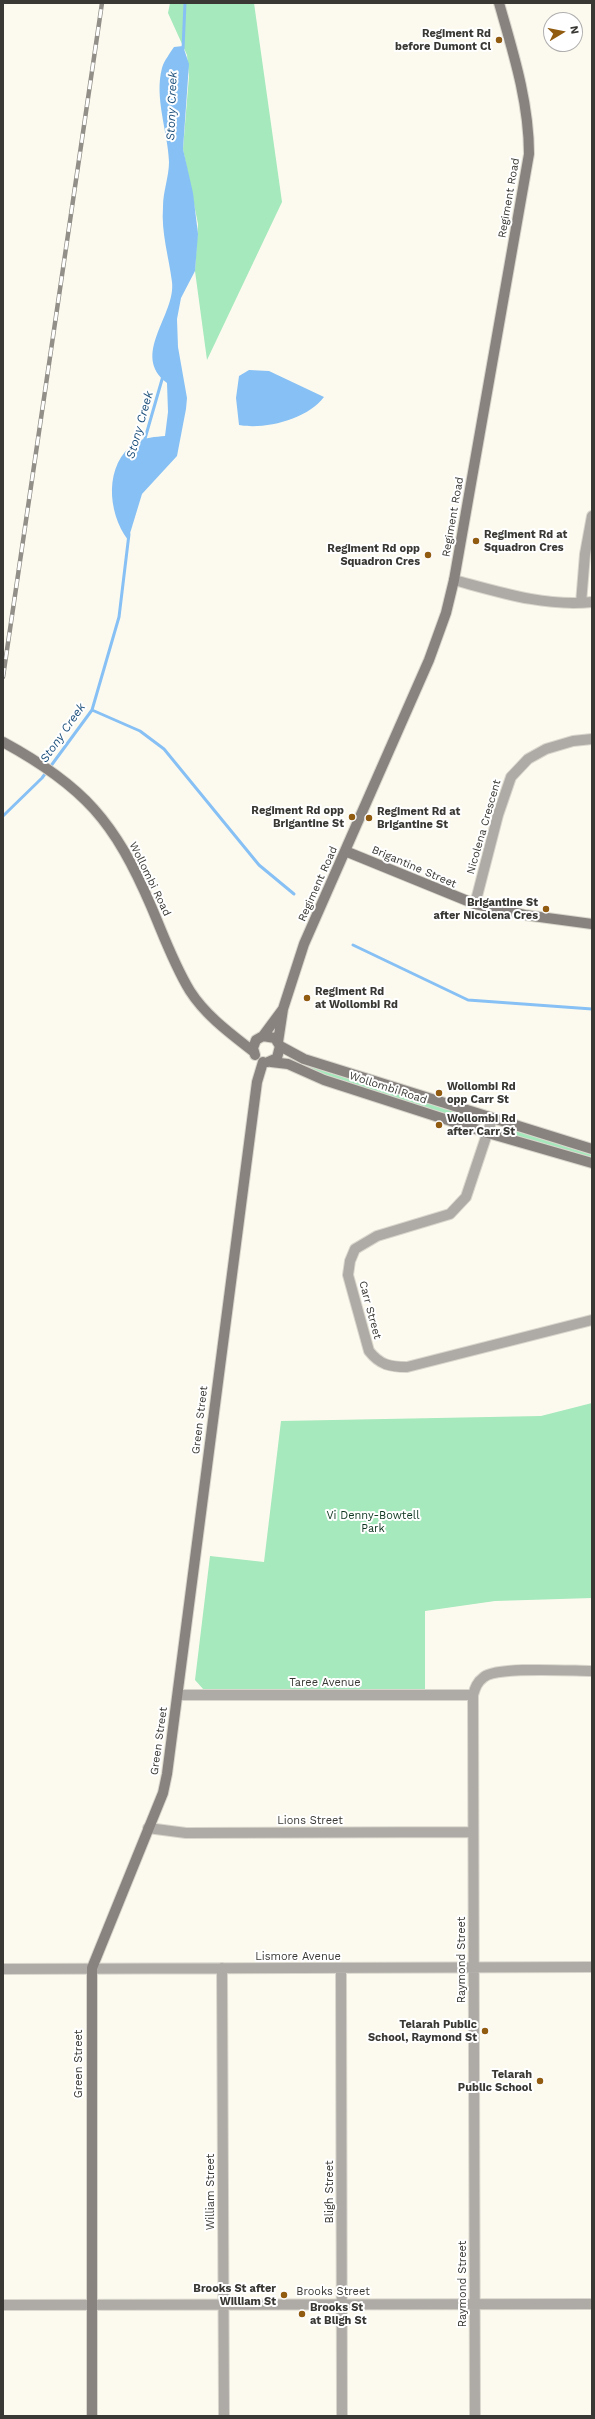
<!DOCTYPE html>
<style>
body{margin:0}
#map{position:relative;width:595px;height:2419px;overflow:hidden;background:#fcfaef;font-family:"Work Sans",sans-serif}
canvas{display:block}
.frame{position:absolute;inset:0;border:4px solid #393834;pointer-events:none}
.north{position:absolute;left:543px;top:12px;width:40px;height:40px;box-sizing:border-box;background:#fff;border:1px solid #b0afae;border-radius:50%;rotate:80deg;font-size:11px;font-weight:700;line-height:16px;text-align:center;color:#393834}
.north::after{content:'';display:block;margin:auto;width:14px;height:18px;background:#915b10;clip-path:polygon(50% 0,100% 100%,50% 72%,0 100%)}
</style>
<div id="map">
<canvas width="595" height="2419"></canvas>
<div class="frame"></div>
<div class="north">N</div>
</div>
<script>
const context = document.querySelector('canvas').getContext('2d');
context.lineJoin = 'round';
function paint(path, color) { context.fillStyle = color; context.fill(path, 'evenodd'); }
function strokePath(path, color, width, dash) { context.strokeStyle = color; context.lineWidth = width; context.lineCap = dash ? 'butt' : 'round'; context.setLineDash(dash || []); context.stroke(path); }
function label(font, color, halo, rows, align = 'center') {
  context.font = font + ' "Work Sans",sans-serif'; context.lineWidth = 4; context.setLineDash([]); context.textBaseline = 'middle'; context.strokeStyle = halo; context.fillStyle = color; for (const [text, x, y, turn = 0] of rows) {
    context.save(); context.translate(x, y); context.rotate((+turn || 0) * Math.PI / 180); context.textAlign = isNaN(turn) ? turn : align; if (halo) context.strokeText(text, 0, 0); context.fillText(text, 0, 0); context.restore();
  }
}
paint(new Path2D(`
 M 170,3 L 254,3 L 282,202 L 207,360 L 195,271 L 198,224 L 183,149 L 189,76 L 187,55 L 168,13 Z
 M 306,1063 L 474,1117 L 477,1120 L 476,1124 L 304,1068 Z
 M 504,1128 L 512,1129 L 592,1152 L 592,1160 L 503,1132 Z
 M 592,1403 L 592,1598 L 495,1601 L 425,1611 L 425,1689 L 204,1690 L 195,1680 L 210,1556 L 264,1562 L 281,1421 L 541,1416 Z`), '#a5e9bc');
paint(new Path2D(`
 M 183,46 L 189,64 L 183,149 L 193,193 L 198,234 L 195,271 L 181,298 L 177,319 L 178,347 L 187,398 L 186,409 L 177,456 L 142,494 L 128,540 C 107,512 104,464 135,443 C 144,437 156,437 165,436 L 168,412 L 167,383 C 130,355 176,315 172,282 C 169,257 161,233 163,207 C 163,191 169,177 169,162 C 168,132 154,98 162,68 C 164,61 170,53 174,47 Z
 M 249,370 L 269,371 L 324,397 C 308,419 265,430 239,425 L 236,398 L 239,376 Z`), '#87c0f4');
strokePath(new Path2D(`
 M 183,49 L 185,3
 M 144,442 L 163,376
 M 92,710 L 140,731 L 164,749 L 259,865 L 294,894
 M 3,816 L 42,778 L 92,710 L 119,617 L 129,534
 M 353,945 L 468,1000 L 592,1009`), '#87c0f4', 3);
const street = new Path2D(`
 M 454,580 C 499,592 545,607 592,602
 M 581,603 L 585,554 L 592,516
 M 475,904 L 498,815 L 511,777 L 528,759 L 546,749 L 573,741 L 592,739
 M 492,1119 L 466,1197 L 450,1214 L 377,1236 L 355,1249 L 350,1261 L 348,1275 L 369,1351 C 380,1365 390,1367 407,1367 L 592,1320
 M 178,1695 L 473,1695
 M 148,1828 L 186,1833 L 473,1832
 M 222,1968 L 224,2416
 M 3,1969 L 592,1967
 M 341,1969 L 342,2416
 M 3,2305 L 592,2304
 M 475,2416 L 473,1695 C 475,1688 477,1682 484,1677 C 498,1666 571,1671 592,1671`);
const secondary = new Path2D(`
 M 3,742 C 84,786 115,822 151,906 C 163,934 174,965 190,991 C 206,1016 231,1034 254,1052
 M 345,851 L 475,904 L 525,915 L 592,924
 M 263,1036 L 275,1038 L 280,1046 L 277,1058 L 268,1062
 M 278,1042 L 283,1009 L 304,944 L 429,660 L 446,613 L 454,580 L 529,154 C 529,102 513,52 499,3
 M 280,1046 L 304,1059 L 592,1149
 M 255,1055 L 253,1048 L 256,1040 L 263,1036 L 283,1009
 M 271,1062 L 288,1064 L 324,1080 L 488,1133 L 592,1163
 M 92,2416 L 92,1968 L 163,1793 L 167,1774 L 257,1082 L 263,1062`);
strokePath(street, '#d9d7cd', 12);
strokePath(secondary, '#d9d7cd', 12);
strokePath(street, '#aeaaa6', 10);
strokePath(secondary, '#89837f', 10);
const rail = new Path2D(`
 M 3,677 L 102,3`);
strokePath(rail, '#918f88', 4.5);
strokePath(rail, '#fff', 3, [9]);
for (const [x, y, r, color] of [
 [499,40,4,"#915b10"],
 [476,541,4,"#915b10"],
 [428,555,4,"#915b10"],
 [352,817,4,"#915b10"],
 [369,818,4,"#915b10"],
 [546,909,4,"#915b10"],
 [307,998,4,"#915b10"],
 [439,1093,4,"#915b10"],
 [439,1125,4,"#915b10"],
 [485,2031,4,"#915b10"],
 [540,2081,4,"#915b10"],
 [284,2295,4,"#915b10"],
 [302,2314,4,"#915b10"]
]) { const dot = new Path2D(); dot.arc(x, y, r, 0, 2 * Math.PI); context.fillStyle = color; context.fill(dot); strokePath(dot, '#fff', 1.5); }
label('bold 11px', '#393834', '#fff', [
 ["Regiment Rd",491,34],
 ["before Dumont Cl",491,47],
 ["Regiment Rd at",484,535,"left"],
 ["Squadron Cres",484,548,"left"],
 ["Regiment Rd opp",420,549],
 ["Squadron Cres",420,562],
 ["Regiment Rd opp",344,811],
 ["Brigantine St",344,824],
 ["Regiment Rd at",377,812,"left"],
 ["Brigantine St",377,825,"left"],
 ["Brigantine St",538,903],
 ["after Nicolena Cres",538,916],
 ["Regiment Rd",315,992,"left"],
 ["at Wollombi Rd",315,1005,"left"],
 ["Wollombi Rd",447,1087,"left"],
 ["opp Carr St",447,1100,"left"],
 ["Wollombi Rd",447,1119,"left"],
 ["after Carr St",447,1132,"left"],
 ["Telarah Public",477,2025],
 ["School, Raymond St",477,2038],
 ["Telarah",532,2075],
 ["Public School",532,2088],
 ["Brooks St after",276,2289],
 ["William St",276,2302],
 ["Brooks St",310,2308,"left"],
 ["at Bligh St",310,2321,"left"]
], 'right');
label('11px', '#393834', '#fff', [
 ["Regiment Road",509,198,-80],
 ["Regiment Road",453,517,-80],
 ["Nicolena Crescent",484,827,-74],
 ["Brigantine Street",414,867,23],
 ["Wollombi Road",150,879,64],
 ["Regiment Road",318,884,-66],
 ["Wollombi Road",388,1088,18],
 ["Carr Street",370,1310,75],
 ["Green Street",200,1420,-83],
 ["Taree Avenue",325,1683],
 ["Green Street",159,1741,-82],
 ["Lions Street",310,1821],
 ["Lismore Avenue",298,1957],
 ["Raymond Street",462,1960,-90],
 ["Green Street",79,2064,-90],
 ["William Street",211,2192,-90],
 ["Bligh Street",330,2192,-90],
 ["Raymond Street",463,2284,-90],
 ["Brooks Street",333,2292]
]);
label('11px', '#0e351f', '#fff', [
 ["Vi Denny-Bowtell",373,1516],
 ["Park",373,1529]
]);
label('italic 12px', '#1e517d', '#fff', [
 ["Stony Creek",172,106,-88],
 ["Stony Creek",140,425,-74],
 ["Stony Creek",63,733,-55]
]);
</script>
